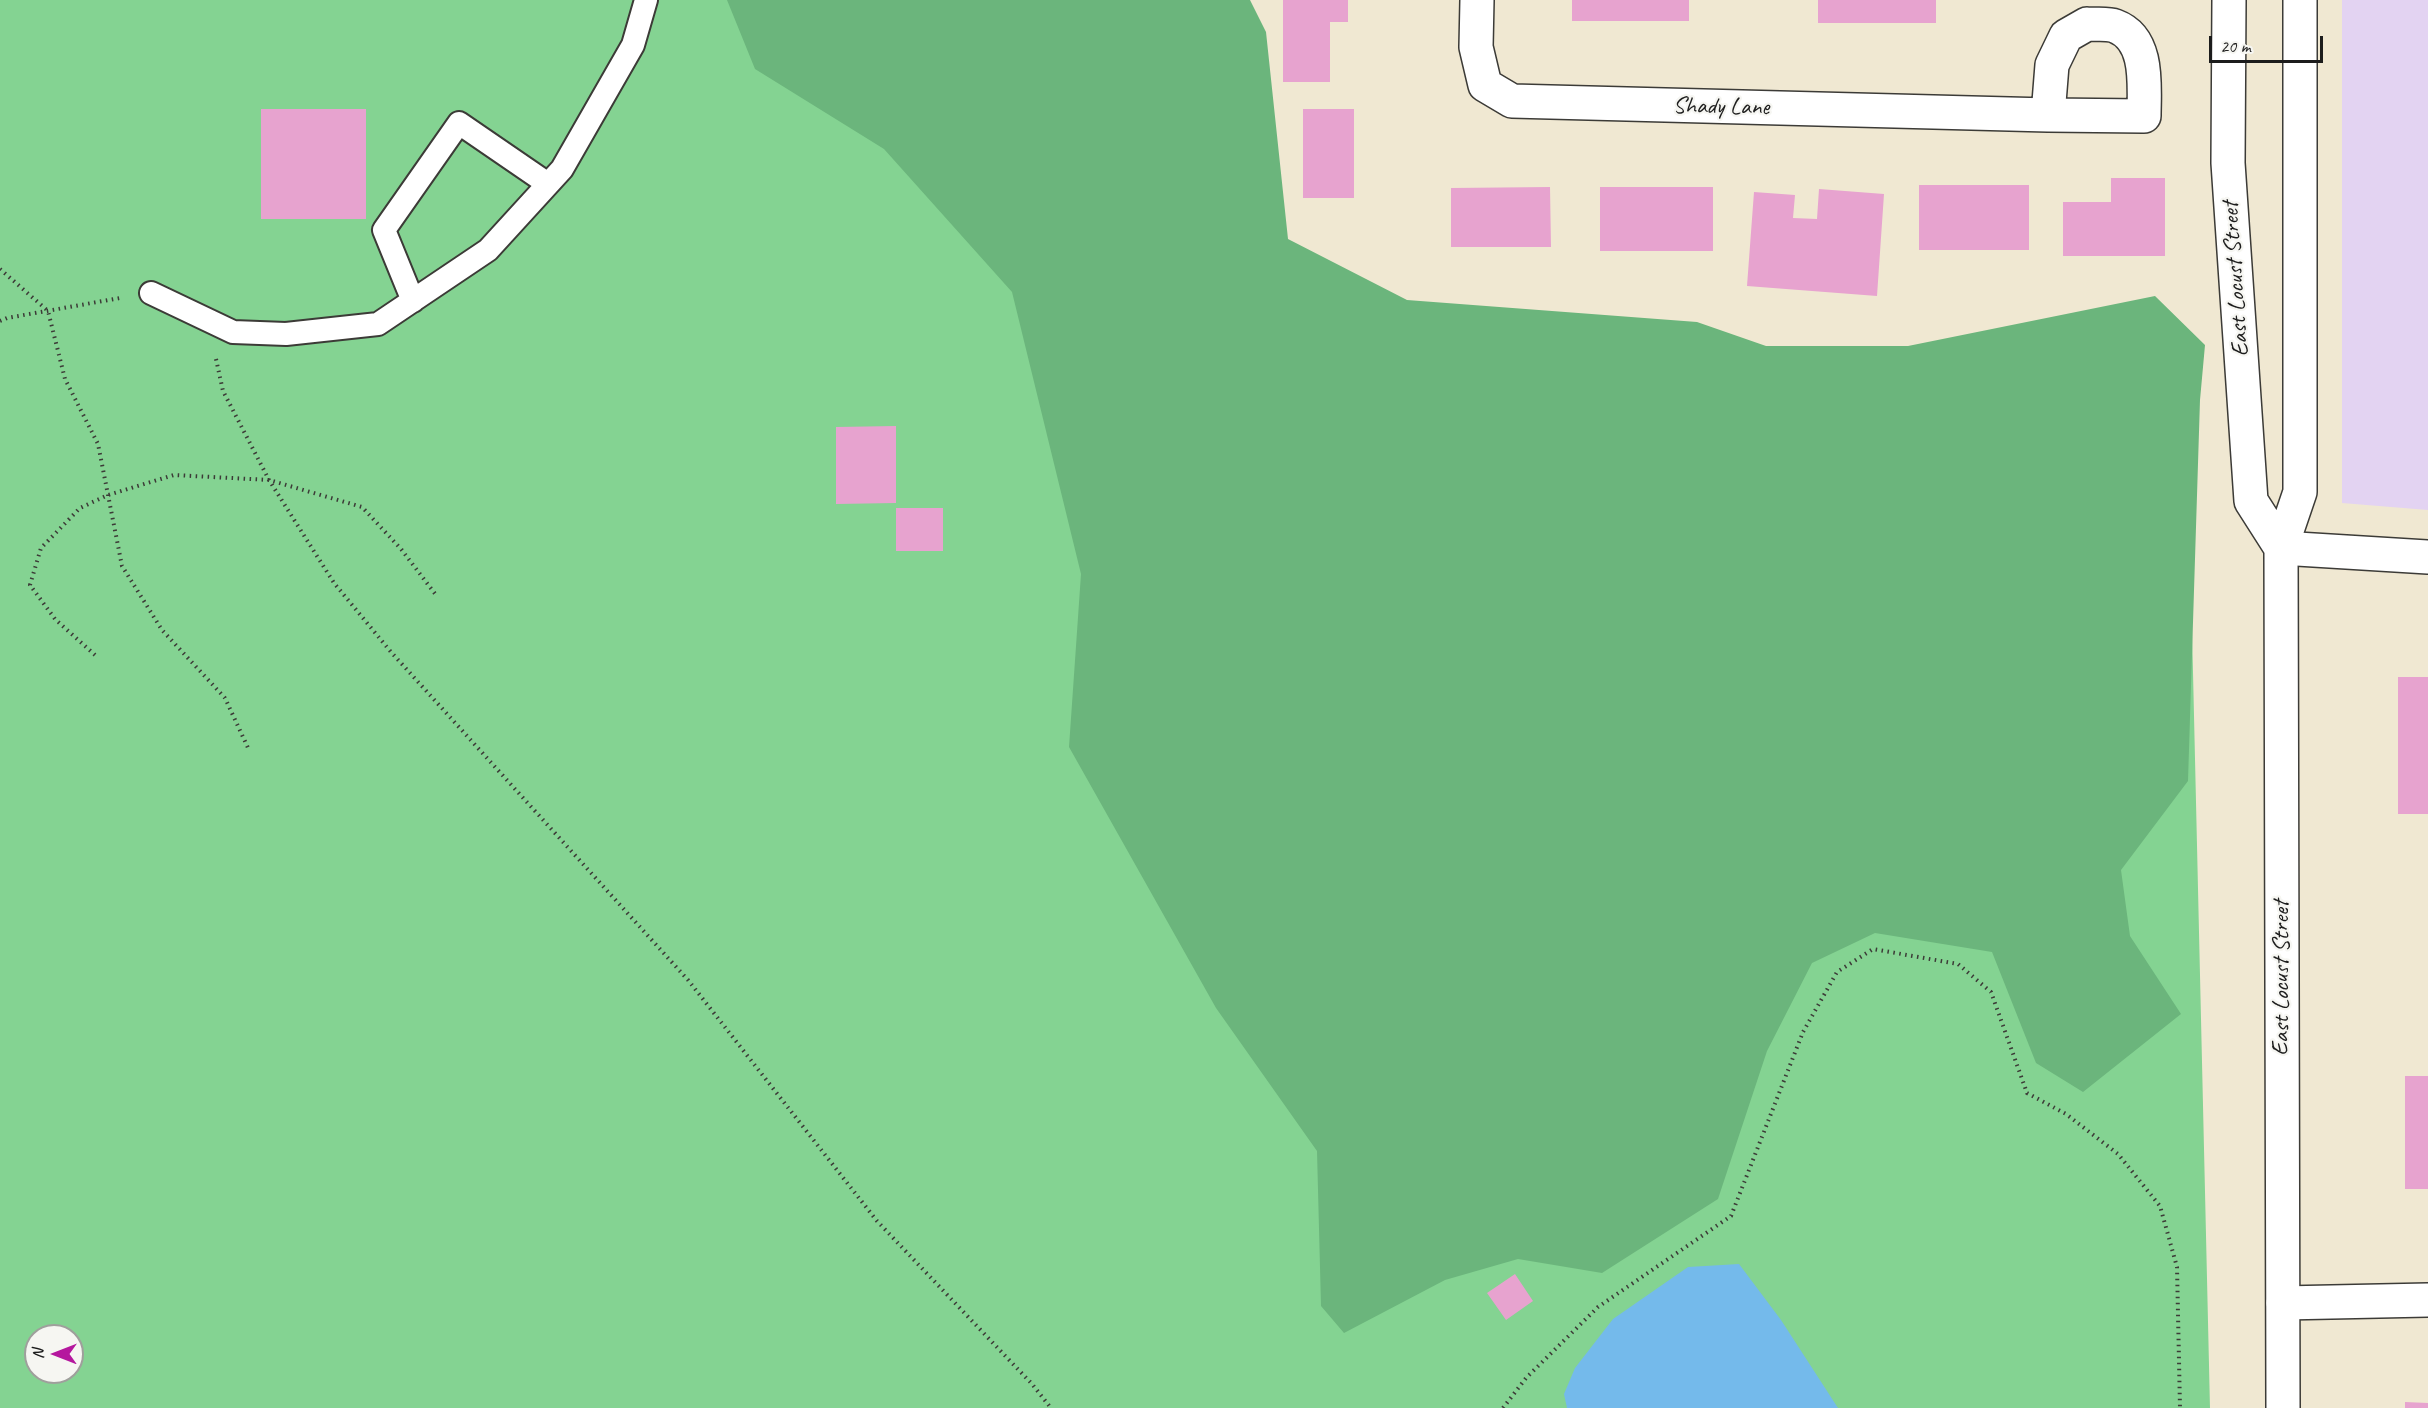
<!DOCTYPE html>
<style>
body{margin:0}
#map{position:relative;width:2428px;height:1408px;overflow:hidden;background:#f0e8d2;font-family:Caveat,sans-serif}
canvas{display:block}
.north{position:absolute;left:24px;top:1324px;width:60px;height:60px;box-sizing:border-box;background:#f6f6f2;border:2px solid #9f9f9c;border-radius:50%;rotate:270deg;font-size:16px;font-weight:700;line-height:24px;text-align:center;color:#1c1c1c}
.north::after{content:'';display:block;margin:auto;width:21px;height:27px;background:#b5179e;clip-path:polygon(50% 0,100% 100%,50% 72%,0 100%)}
.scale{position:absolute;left:2209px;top:36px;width:114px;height:27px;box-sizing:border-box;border:3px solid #1c1c1c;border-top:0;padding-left:8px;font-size:18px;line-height:21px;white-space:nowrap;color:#1c1c1c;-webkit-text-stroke:4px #f6f6f2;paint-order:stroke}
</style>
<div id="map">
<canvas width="2428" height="1408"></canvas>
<div class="north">N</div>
<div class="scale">20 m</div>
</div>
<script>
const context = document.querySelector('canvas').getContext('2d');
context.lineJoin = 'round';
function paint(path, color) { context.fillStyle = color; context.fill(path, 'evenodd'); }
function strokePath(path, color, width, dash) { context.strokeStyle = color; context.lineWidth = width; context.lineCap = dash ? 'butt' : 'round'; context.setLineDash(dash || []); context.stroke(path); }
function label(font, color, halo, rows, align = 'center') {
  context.font = font + ' Caveat,sans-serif'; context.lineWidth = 4.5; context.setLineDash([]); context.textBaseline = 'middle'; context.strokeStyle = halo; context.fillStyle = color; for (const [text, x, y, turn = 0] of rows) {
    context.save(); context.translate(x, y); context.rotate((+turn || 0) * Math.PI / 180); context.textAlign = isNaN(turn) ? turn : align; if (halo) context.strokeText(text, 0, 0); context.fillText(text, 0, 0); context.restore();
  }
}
paint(new Path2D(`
 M 2342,0 L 2428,0 L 2428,510 L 2342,503 Z`), '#e3d3f2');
paint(new Path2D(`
 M 0,0 L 1223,0 L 1218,354 L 2186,369 L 2210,1408 L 0,1408 ZM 36,1336 L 72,1336 L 72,1372 L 36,1372 Z`), '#84d392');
paint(new Path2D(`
 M 727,0 L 1250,0 L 1266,32 L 1288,239 L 1407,300 L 1697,322 L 1766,346 L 1908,346 L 2155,296 L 2205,345 L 2200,400 L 2188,781 L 2121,870 L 2130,936 L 2181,1014 L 2083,1092 L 2036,1063 L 1992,952 L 1875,933 L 1812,963 L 1767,1051 L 1718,1199 L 1602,1273 L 1518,1259 L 1445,1280 L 1344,1333 L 1321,1306 L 1317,1151 L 1216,1008 L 1069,747 L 1081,574 L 1012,292 L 884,149 L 755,69 Z`), '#6bb57c');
paint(new Path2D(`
 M 1739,1264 L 1781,1320 L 1838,1408 L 1567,1408 L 1564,1394 L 1575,1368 L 1613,1319 L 1688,1267 Z`), '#74baeb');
paint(new Path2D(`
 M 1283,0 L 1348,0 L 1348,22 L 1330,22 L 1330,82 L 1283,82 Z
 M 1572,0 L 1689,0 L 1689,21 L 1572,21 Z
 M 1818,0 L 1936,0 L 1936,23 L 1818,23 Z
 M 261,109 L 366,109 L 366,219 L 261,219 Z
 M 1303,109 L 1354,109 L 1354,198 L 1303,198 Z
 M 2111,178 L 2165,178 L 2165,256 L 2063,256 L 2063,202 L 2111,202 Z
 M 1919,185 L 2029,185 L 2029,250 L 1919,250 Z
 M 1550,187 L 1551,247 L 1451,247 L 1451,188 Z
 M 1600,187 L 1713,187 L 1713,251 L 1600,251 Z
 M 1819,189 L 1884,194 L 1877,296 L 1747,286 L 1754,192 L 1795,195 L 1793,218 L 1817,219 Z
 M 896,426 L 896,503 L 836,504 L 836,427 Z
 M 896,508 L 943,508 L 943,551 L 896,551 Z
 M 2398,677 L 2428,677 L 2428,814 L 2398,814 Z
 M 2405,1076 L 2428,1076 L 2428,1189 L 2405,1189 Z
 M 1515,1274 L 1533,1301 L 1506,1320 L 1487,1293 Z
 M 2405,1402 L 2428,1403 L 2428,1408 L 2405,1408 Z`), '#e7a3cf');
const service = new Path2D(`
 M 151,293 L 233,332 L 286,334 L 378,324 L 488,250 L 562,169 L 633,45 L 646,0
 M 413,301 L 384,230 L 459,123 L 548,184`);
const minor = new Path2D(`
 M 1477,0 L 1476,47 L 1485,85 L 1512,101 L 2048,115
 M 2087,24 C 2095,25 2107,23 2115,26 C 2150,39 2144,87 2144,116 L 2048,115 L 2052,65 L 2066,36 Z
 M 2281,548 L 2428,557
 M 2283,1303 L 2428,1300`);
const secondary = new Path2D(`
 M 2229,0 L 2228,163 L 2251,501 L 2281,548
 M 2283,1408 L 2281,548 L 2300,492 L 2300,0`);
strokePath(service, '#3c3b37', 26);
strokePath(minor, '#3c3b37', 36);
strokePath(secondary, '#3c3b37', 36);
strokePath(new Path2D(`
 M 0,269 L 48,311 L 65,379 L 98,444 L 122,566 L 162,630 L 225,698 L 249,750
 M 0,321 L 7,318 L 120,298
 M 216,359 L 223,391 L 269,480 L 334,583 L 391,652 L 688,980 L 877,1221 L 1032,1384 L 1051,1408
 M 95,655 L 55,619 L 30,585 L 41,548 L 80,508 L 108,495 L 174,475 L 269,480 L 362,507 L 401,549 L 436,595
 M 1503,1408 L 1526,1378 L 1598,1307 L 1731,1216 L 1803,1032 L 1837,972 L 1873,949 L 1958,964 L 1991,992 L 2027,1093 L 2066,1114 L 2118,1154 L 2160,1206 L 2177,1267 L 2180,1408`), '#3c3b37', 4, [1.5, 4.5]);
strokePath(service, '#fff', 22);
strokePath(minor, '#fff', 33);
strokePath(secondary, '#fff', 33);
label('24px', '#1c1c1c', '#f6f6f2', [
 ["Shady Lane",1721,107,1],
 ["East Locust Street",2236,279,-94],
 ["East Locust Street",2282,978,-90]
]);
</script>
